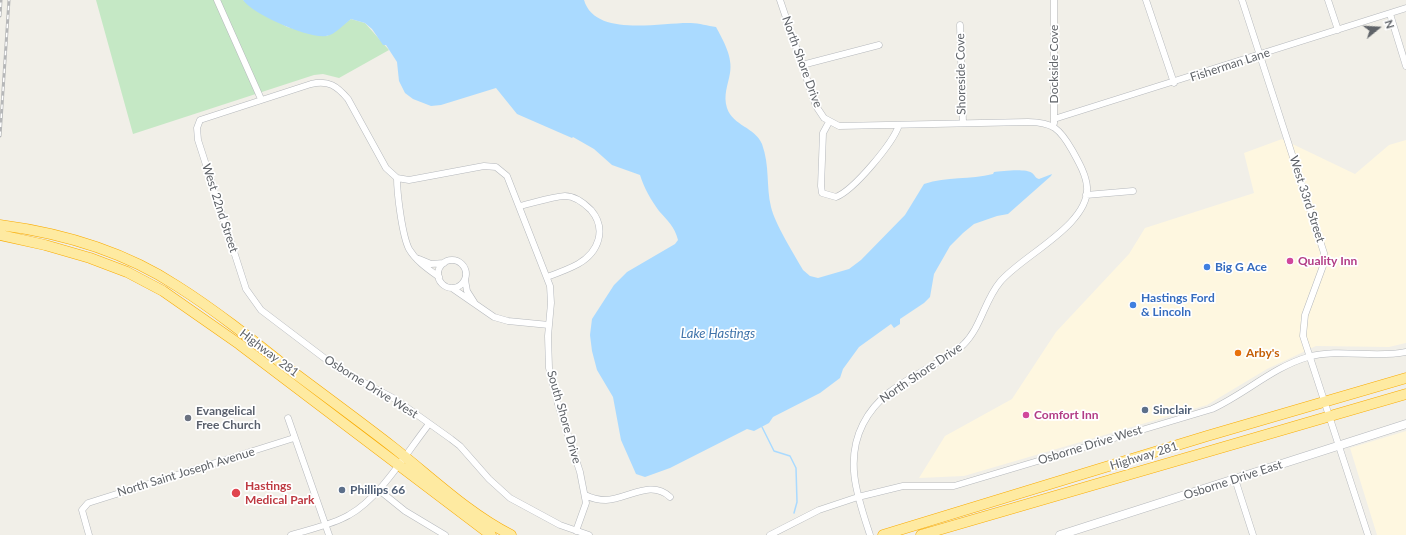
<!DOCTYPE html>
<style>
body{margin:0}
#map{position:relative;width:1406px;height:535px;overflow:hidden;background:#f1efe8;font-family:Lato,sans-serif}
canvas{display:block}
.north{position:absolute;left:1358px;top:8px;width:40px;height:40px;-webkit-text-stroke:3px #fff;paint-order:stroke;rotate:72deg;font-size:11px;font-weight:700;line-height:16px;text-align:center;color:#5f6368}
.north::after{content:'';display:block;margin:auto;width:14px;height:18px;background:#5f6368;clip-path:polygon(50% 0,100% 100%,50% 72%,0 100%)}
</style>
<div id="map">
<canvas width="1406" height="535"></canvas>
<div class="north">N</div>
</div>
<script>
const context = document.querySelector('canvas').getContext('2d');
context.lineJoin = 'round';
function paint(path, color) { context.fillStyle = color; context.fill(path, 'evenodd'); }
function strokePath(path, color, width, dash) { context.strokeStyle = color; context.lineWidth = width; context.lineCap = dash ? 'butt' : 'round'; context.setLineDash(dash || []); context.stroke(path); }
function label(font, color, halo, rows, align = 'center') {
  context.font = font + ' Lato,sans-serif'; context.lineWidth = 3.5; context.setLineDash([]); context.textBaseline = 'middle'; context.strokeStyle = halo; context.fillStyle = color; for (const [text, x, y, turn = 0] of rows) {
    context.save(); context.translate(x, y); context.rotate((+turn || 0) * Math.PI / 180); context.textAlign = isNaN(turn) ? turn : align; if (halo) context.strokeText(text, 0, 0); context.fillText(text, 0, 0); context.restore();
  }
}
paint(new Path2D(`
 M 1282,139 L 1355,174 L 1389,145 L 1406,140 L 1406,343 L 1389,347 L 1316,346 L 1267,369 L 1207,405 L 964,476 L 919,478 L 945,436 L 1012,399 L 1056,332 L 1129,254 L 1145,228 L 1254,193 L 1244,153 Z
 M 1406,431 L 1406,535 L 1377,535 L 1350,448 Z`), '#fef7e0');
paint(new Path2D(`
 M 96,0 L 243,0 L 287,27 L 327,36 L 351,19 L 365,23 L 389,50 L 339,78 L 323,74 L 314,75 L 133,134 Z`), '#c5e8c5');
paint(new Path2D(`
 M 243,0 L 584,0 C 595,38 661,22 691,23 C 699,23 708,26 716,27 C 723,40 733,57 730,73 C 728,85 723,95 727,108 C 733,126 755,127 762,144 C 770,166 766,186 771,207 C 775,224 794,254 803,270 L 810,276 L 818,278 L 849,269 L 861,260 L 905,215 L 924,184 C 947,176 970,180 993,174 L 994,172 C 1002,171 1026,168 1032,173 C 1035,175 1035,178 1039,179 L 1052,174 L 1051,176 L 1008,214 L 997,216 L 974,224 L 963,233 L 950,246 L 934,274 L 930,297 L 924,303 L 900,319 L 900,324 L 894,328 L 891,324 L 859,347 L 843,369 L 840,378 L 820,393 L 773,417 L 769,423 L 754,431 L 747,429 L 670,468 L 645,477 L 636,474 L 621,440 L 613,397 L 597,370 L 592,351 L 590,335 L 592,319 L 614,285 L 627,272 L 675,244 L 678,240 C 675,227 667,220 659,211 C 651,200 644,188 640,175 L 612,165 L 594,149 L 573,137 L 572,138 L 517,114 L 496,88 L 441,105 L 431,106 L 413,99 L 405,93 L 399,81 L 397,62 L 386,45 L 383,45 L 372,29 L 365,23 L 351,19 C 344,24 335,35 326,36 C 309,39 252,14 243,0 Z`), '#aadaff');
strokePath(new Path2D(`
 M 762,427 L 774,451 L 790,456 L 796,468 L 797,502 L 794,513`), '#aadaff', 1.5);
const minor = new Path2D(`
 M 217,0 L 261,99
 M 780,0 L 816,106 L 824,118 L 839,126 L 1028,122 C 1053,122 1060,129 1072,150 C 1078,161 1086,174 1087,187 C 1090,225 1021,256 1000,282 C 984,301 981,328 963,345 C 930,373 884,382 863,424 C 844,461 858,498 870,535
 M 1054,0 L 1054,123
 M 1146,0 L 1174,83
 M 1242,0 L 1324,253 L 1323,266 L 1305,315 L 1303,336 L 1368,535
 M 1328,0 L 1338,30
 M 1390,14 L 1406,66
 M 960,25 L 963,123
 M 802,65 L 879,45
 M 1054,119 L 1406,8
 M 829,122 L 823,133 L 821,186 L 822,193 L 836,197 C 854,190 893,143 899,125
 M 397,178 C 397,193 402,235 409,249 C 416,261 428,269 439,277
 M 1086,195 L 1133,191
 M 520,206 C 534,203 550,197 565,196 C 575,196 584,203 591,210 C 607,229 599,252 578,264 C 569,269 558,273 547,277
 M 419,259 L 431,264 L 444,263
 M438 274a14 14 0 1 1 28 0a14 14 0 1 1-28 0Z
 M 465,280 L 467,291 L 474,302
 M 452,288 L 494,317 L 508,321 L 549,325
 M 288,418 L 329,535
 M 1235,479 L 1253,535
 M 379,490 L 405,511 L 445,535
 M 585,495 C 591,498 598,500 606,500 C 628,499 651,479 670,497
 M 576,531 L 586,503 L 580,472 L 558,404 L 549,368 L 548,336 L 551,303 L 550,286 L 507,176 L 496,167 L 484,166 L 409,180 L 397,178 L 386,168 L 348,99 C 337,86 329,80 311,84 L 200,120 L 197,128 L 198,140 L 246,289 L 261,310 L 340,370 L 395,399 L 451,439 L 460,446 L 489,479 L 510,498 L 560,525 L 589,535
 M 89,535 L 82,510 L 88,503 L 294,438
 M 291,535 C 310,529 332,525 349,515 C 380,498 407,452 429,424
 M 770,535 L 819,510 L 858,497 L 903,486 L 954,486 L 1212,409 C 1245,394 1273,367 1308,357 C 1340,348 1374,359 1406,352`);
const tertiary = new Path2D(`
 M 1060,535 L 1406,424`);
const trunk = new Path2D(`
 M 0,225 C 61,233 125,252 177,286 C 215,310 250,338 285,366 C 321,393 358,420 394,448 C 432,478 468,513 511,535
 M 0,235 L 45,245 L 90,258 L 127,272 L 163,291 L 239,344 L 491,535
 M 883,535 L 1207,436 L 1406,378
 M 921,535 L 1406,394`);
strokePath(minor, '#b5b8bc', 7);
strokePath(tertiary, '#b5b8bc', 9);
strokePath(trunk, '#f9ab00', 11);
strokePath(minor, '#fff', 6);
strokePath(tertiary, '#fff', 8);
strokePath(trunk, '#feeaa1', 10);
const rail = new Path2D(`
 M 0,16 L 1,0
 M 0,136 L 9,0`);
strokePath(rail, '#b6b7b8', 3);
strokePath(rail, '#fff', 1.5, [4.5]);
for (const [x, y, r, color] of [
 [1290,261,4,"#d1479c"],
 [1207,267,4,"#3f7fe0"],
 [1133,305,4,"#3f7fe0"],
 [1238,353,4,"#e8710a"],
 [1145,410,4,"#5c6f8a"],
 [1026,415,4,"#d1479c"],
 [188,418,4,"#6b7280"],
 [342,490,4,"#5c6f8a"],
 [236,493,5,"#e0444e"]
]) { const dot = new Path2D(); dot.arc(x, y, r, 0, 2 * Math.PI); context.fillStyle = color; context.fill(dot); strokePath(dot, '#fff', 1.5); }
label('12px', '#5f6368', '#fff', [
 ["North Shore Drive",802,62,70],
 ["Dockside Cove",1054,64,-90],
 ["Fisherman Lane",1230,65,-18],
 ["Shoreside Cove",961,74,-91],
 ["West 33rd Street",1307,199,72],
 ["West 22nd Street",220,208,72],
 ["Highway 281",269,353,37],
 ["North Shore Drive",921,373,-34],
 ["Osborne Drive West",371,387,32],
 ["South Shore Drive",564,417,74],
 ["Osborne Drive West",1090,445,-17],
 ["Highway 281",1144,456,-17],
 ["North Saint Joseph Avenue",186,472,-17],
 ["Osborne Drive East",1233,480,-18]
]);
label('bold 12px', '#b23c85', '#fff', [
 ["Quality Inn",1298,261],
 ["Comfort Inn",1034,415]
], 'left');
label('bold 12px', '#366cbe', '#fff', [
 ["Big G Ace",1215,267],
 ["Hastings Ford",1141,298],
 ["& Lincoln",1141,312]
], 'left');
label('bold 12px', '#c56008', '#fff', [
 ["Arby's",1246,353]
], 'left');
label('bold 12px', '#4e5e75', '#fff', [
 ["Sinclair",1153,410],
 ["Phillips 66",350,490]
], 'left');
label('bold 12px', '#5b616d', '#fff', [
 ["Evangelical",196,411],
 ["Free Church",196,425]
], 'left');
label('bold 12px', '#be3a42', '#fff', [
 ["Hastings",245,486],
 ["Medical Park",245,500]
], 'left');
label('italic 13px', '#4174aa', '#fff', [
 ["Lake Hastings",718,334]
]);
</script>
